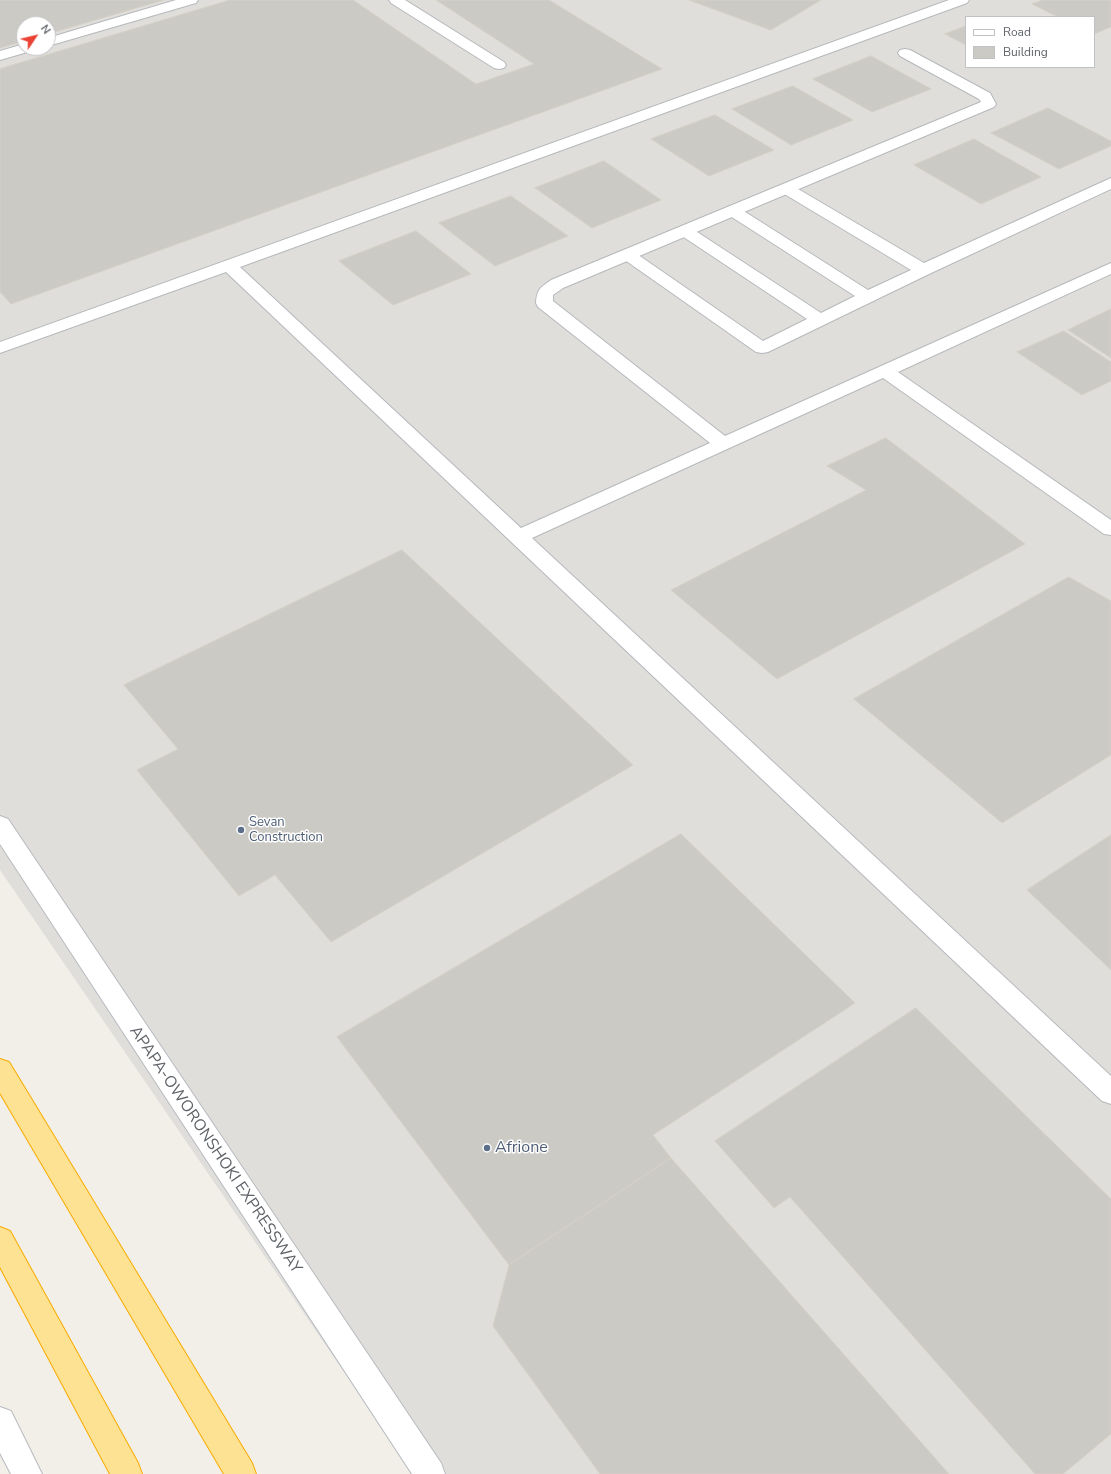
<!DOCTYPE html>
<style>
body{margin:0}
#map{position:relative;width:1111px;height:1474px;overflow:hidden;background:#f1efe8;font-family:"Nunito Sans",sans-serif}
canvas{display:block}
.legend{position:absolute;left:965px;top:16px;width:130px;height:52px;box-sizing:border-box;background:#fff;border:1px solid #bfc1c3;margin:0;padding:5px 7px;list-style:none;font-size:12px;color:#5f6368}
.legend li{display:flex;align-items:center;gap:8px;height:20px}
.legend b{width:20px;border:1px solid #bfc1c3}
.north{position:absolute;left:16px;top:16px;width:40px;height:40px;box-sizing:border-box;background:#fff;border:1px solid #bfc1c3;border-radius:50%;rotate:55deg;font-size:11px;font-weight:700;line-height:16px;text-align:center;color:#5f6368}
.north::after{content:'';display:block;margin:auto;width:14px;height:18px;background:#ea4335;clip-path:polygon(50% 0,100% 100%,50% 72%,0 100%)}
</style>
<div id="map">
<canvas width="1111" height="1474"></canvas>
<ul class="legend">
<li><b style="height:5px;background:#fff"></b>Road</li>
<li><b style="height:11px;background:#cccac5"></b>Building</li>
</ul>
<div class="north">N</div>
</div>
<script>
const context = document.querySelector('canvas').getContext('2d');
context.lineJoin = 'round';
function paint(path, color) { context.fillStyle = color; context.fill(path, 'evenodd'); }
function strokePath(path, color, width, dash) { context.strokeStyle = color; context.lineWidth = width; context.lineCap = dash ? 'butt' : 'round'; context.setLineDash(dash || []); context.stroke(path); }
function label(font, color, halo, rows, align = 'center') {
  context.font = font + ' "Nunito Sans",sans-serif'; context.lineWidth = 3; context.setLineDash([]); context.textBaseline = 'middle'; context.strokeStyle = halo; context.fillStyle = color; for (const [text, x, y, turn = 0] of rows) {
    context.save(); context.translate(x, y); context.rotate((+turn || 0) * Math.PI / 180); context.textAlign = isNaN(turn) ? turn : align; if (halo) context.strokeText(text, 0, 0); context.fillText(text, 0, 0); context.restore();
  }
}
paint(new Path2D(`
 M 0,0 L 1082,0 L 1111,16 L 1111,1474 L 414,1474 L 0,870 ZM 966,17 L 1094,17 L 1094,67 L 966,67 ZM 24,24 L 48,24 L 48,48 L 24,48 Z`), '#e0deda');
const building = new Path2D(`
 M 0,0 L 164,0 L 48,34 L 48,24 L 24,24 L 24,41 L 0,48 Z
 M 230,0 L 353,0 L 476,84 L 534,64 L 436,0 L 549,0 L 662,69 L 11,304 L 0,292 L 0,69 Z
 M 689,0 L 821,0 L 771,30 Z
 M 1043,0 L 1111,0 L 1111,27 L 1094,34 L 1094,17 L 1058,17 L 1032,4 Z
 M 966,26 L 966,45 L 945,34 Z
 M 871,56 L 931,89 L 872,112 L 813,79 Z
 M 793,86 L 853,120 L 791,145 L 732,109 Z
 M 1048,108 L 1111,141 L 1111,146 L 1059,169 L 991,133 Z
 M 715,115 L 774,150 L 709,176 L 651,139 Z
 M 974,139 L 1041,177 L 981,204 L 914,165 Z
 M 604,161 L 661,200 L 592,228 L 535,188 Z
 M 511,196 L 568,236 L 495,266 L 439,223 Z
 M 416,231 L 471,274 L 393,305 L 339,261 Z
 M 1111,309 L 1111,358 L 1068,330 Z
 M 1064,331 L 1111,362 L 1111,381 L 1082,395 L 1017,352 Z
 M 886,438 L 1025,544 L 777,679 L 671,590 L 866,490 L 827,466 Z
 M 402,550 L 633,765 L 331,942 L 275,875 L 239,896 L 137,770 L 178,749 L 124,685 Z
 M 1069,577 L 1111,601 L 1111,755 L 1002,823 L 854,699 Z
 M 681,834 L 855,1003 L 653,1135 L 671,1158 L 509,1265 L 337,1037 Z
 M 1111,835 L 1111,970 L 1027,890 Z
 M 916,1008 L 1111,1199 L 1111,1434 L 1063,1474 L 1035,1474 L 790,1197 L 774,1208 L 715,1141 Z
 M 671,1158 L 949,1474 L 600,1474 L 493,1326 L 509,1265 Z`);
paint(building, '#cccac5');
strokePath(building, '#d6d1c6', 1);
const service = new Path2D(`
 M 176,0 L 198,0 L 196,3 L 48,46 L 48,38 Z
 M 389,0 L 405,0 L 504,62 L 506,65 L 504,68 L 499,69 L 494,68 L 391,3 Z
 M 24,44 L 24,48 L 33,48 L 31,51 L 0,60 L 0,51 Z
 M 1111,178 L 1111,189 L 929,274 L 768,352 L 762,353 L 756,352 L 622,258 L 620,255 L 622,252 L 628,250 L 634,252 L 763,341 L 807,319 L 679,234 L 677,231 L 679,228 L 685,226 L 691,228 L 821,313 L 855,296 L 727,214 L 725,211 L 727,208 L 733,206 L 739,208 L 868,290 L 911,270 L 781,192 L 779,189 L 781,186 L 787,184 L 793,186 L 924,263 Z`);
const minor = new Path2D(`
 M 949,0 L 969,0 L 967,3 L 240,267 L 521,528 L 710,443 L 538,307 L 536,303 C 537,289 540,288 551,280 L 981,102 L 979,99 L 900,56 L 898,53 L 900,50 L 905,49 L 910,50 L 990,93 L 996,104 L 994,107 L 563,288 L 553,295 L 553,301 L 725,436 L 1111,263 L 1111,274 L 898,372 L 1111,520 L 1111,535 L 1104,534 L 883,378 L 532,538 L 1111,1076 L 1111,1104 L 1102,1101 L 226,272 L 0,353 L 0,342 Z`);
const secondary = new Path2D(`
 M 0,816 L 8,819 L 441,1463 L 445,1474 L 412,1474 L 0,844 Z
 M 0,1407 L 11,1411 L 42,1474 L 11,1474 L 0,1453 Z`);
const motorway = new Path2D(`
 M 0,1059 L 9,1062 L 252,1463 L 256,1474 L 224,1474 L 0,1093 Z
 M 0,1227 L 10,1231 L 138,1463 L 142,1474 L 110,1474 L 0,1267 Z`);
strokePath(service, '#b5b8bc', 2);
strokePath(minor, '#b5b8bc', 2);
strokePath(secondary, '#b6babf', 2);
strokePath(motorway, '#f9ab00', 2);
paint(service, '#fff');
paint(minor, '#fff');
paint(secondary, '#fff');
paint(motorway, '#fde293');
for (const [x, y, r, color] of [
 [241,830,4,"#5c6f8a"],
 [487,1148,4,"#5c6f8a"]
]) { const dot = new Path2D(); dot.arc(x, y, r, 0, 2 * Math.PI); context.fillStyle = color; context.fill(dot); strokePath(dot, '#fff', 1.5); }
label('13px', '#4e5e75', '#fff', [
 ["Sevan",249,823],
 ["Construction",249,838]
], 'left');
label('16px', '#4e5e75', '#fff', [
 ["Afrione",495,1148]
], 'left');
label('16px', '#5f6368', '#fff', [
 ["APAPA-OWORONSHOKI EXPRESSWAY",215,1150,56]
]);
</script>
